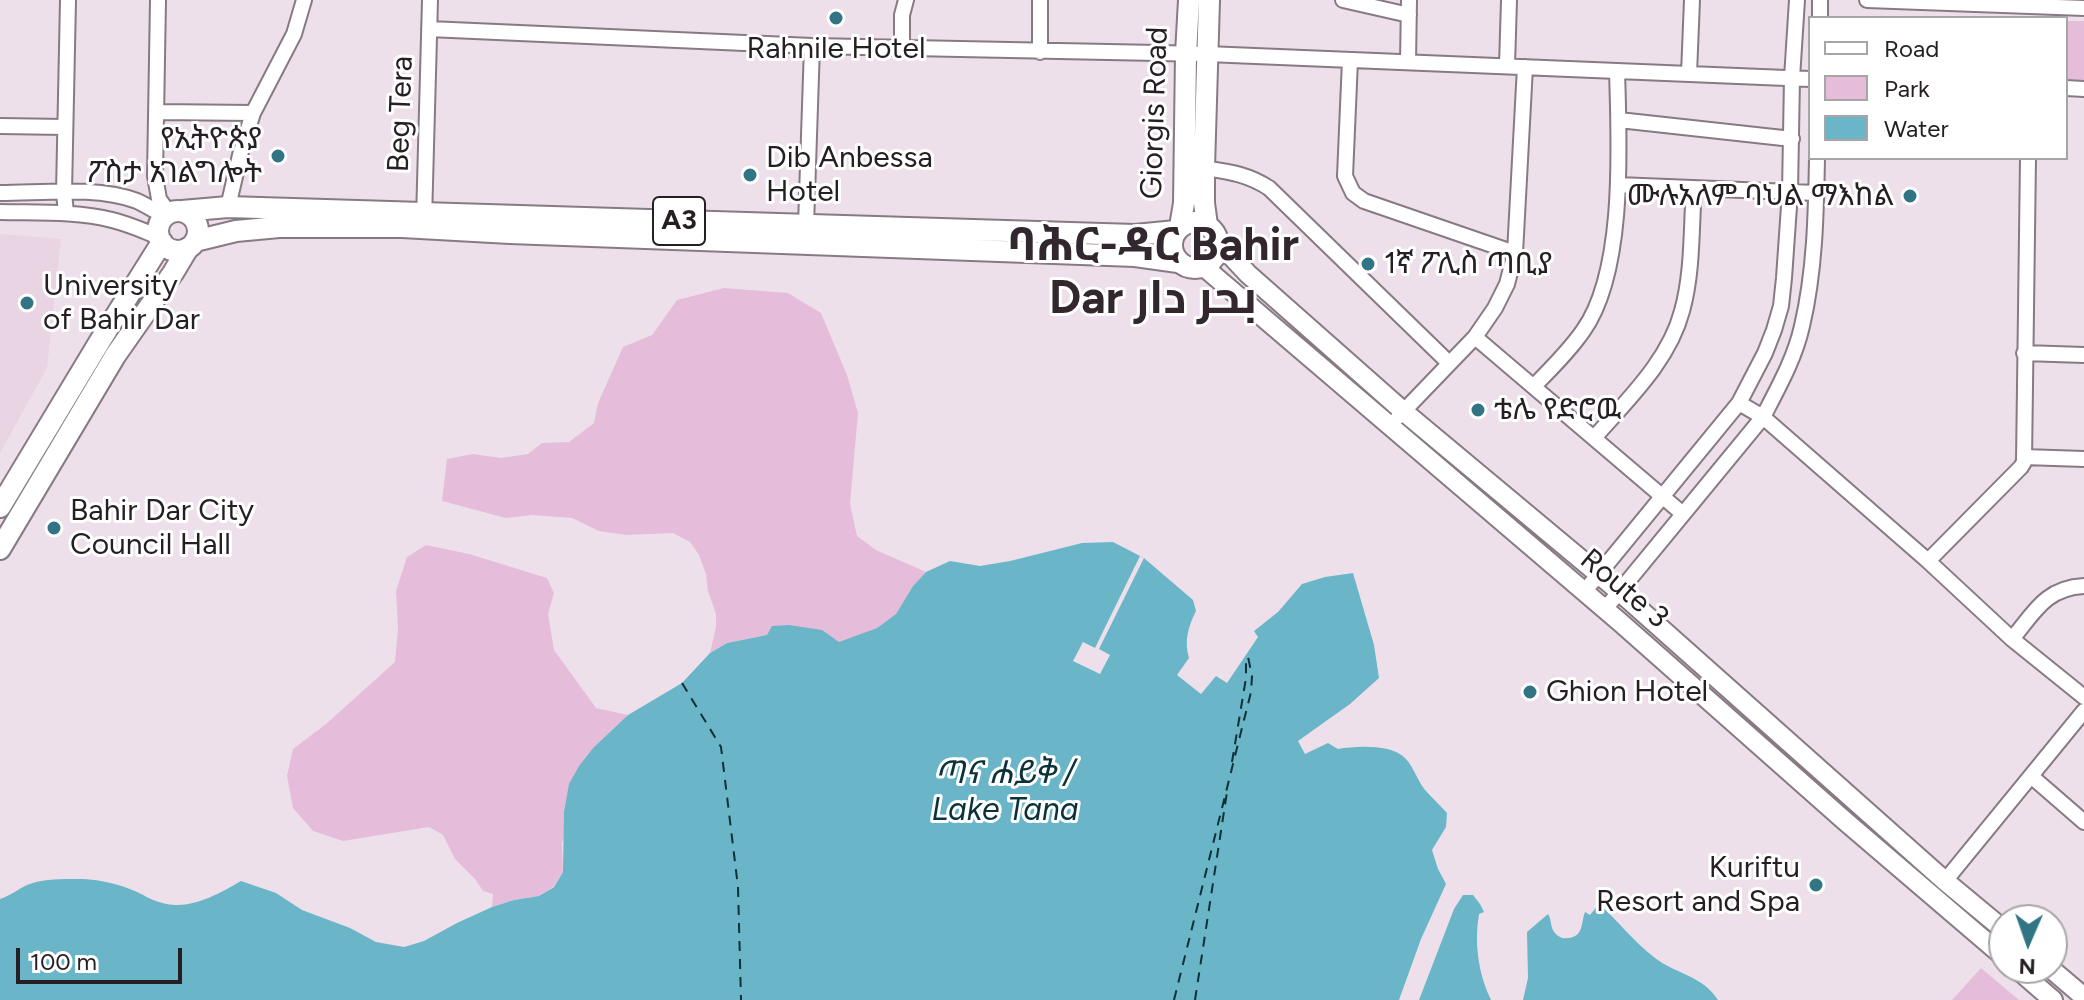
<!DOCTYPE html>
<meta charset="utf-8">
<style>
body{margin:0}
#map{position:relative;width:2084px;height:1000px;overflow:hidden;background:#eee0ea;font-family:Figtree,sans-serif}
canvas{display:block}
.legend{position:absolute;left:1808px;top:16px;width:260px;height:144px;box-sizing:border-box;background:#fff;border:2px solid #a8a5a7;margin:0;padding:10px 14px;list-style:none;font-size:24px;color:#251f23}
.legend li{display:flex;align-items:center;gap:16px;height:40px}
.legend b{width:40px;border:2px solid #a8a5a7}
.north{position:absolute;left:1988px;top:904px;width:80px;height:80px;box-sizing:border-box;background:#fff;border:2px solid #a8a5a7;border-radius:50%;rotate:182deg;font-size:22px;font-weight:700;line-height:32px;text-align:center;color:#251f23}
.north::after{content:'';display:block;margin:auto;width:28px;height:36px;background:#317584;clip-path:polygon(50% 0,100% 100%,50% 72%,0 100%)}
.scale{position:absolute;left:16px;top:948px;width:166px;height:36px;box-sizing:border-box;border:4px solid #251f23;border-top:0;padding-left:10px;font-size:24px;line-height:28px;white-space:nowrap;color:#251f23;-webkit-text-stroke:6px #fff;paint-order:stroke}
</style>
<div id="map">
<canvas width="2084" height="1000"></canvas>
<ul class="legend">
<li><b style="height:10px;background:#fff"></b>Road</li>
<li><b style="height:22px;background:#e5bddb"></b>Park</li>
<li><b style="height:22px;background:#6ab6c8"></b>Water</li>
</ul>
<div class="north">N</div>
<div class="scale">100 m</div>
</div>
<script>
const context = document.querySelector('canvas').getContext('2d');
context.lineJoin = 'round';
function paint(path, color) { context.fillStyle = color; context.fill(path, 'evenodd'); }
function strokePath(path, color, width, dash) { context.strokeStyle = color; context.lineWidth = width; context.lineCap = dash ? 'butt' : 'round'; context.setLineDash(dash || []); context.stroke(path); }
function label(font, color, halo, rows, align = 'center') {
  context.font = font + ' Figtree,Cairo,"Noto Sans Ethiopic",sans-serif'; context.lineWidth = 6; context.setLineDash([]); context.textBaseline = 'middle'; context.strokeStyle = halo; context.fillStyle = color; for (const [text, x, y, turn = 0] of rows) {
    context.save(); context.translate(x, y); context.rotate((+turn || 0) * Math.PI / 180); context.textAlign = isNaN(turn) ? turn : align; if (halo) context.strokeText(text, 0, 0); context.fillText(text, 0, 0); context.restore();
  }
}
paint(new Path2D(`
 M 0,234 L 61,239 L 47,368 L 0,453 Z`), '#e9d4e3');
paint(new Path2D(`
 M 2066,21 L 2084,21 L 2084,81 L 2066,80 Z
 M 724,288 L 788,293 L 821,313 L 847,375 L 858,413 L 850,504 L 857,536 L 876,550 L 926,572 L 913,586 L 896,614 L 877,628 L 839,643 L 822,631 L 767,635 L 727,643 L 710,653 L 716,627 L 716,614 L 708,591 L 706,574 L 699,555 L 690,542 L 673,533 L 626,535 L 599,531 L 572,518 L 532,515 L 506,518 L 442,501 L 447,459 L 473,454 L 501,458 L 528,454 L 542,443 L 569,442 L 594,423 L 598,403 L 623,347 L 652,335 L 677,300 Z
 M 426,545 L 469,554 L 547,578 L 554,593 L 548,614 L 554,650 L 596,708 L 628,715 L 594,747 L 562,843 L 563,872 L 554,886 L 539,896 L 514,900 L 492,907 L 493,894 L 483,891 L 475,879 L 455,859 L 443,835 L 429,827 L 343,841 L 313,831 L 293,808 L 287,776 L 293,749 L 326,724 L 395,662 L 398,628 L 396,591 L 407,557 Z
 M 1981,968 L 2019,1000 L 1952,1000 Z`), '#e5bddb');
paint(new Path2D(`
 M 1113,542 L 1144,558 L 1193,600 L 1196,611 C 1188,627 1184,641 1189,658 L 1177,675 L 1201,694 L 1216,676 L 1227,683 L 1258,637 L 1254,631 L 1278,612 L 1302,584 L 1325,577 L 1353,573 L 1374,645 L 1379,678 L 1350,704 L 1298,741 L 1305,754 L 1328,743 L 1338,749 C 1356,746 1391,744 1405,758 C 1414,767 1417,780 1425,790 C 1432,798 1440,805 1447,813 L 1446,827 L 1432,850 L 1438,869 L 1446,884 L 1421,939 L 1399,1000 L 0,1000 L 0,899 C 10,896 18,889 27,885 C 44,878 65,879 83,879 C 101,880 120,884 137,892 C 144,895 151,900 159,902 C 187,912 217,895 241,881 L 276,893 L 302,910 L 350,928 L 376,942 L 404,947 L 424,941 L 457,923 L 492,907 L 514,900 L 539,896 L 554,887 L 563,872 L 564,812 L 569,784 L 579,766 L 594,747 L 628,715 L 682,683 L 710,653 L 727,643 L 767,635 L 772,626 L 789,625 L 822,630 L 839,642 L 877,628 L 896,614 L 913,586 L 926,572 L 950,561 L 980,566 L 1010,561 L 1082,543 Z
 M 1463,895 L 1473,895 L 1480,904 L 1484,912 L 1479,914 C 1474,942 1478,974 1491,1000 L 1419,1000 L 1454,909 Z
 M 1599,904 C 1618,921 1634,942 1655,958 C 1676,974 1703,976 1718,1000 L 1523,1000 L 1528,978 L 1527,932 L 1548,914 C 1552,920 1550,928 1555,933 C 1558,937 1563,939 1568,938 C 1584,937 1581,922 1585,912 L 1590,915 Z`), '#6ab6c8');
paint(new Path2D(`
 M 1140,556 L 1144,558 L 1099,649 L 1110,655 L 1100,674 L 1073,661 L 1083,642 L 1095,648 Z`), '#eee0ea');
strokePath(new Path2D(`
 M 682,683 L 721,747 L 738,887 L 741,1000
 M 1232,762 L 1246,678 L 1246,657
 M 1174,1000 L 1251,692 L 1252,676 L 1247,652
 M 1195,1000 L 1227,792`), '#0b3139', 2, [10, 8]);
const minor = new Path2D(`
 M 158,0 L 155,176 L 159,199 L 169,213
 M 1343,0 L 1409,15
 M 1867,0 L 2084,8
 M 1820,18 L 1820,0
 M 429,29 L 812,46 L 1207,54 L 1810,79
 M 902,48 L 902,15 L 906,0
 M 1040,52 L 1040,0
 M 1350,60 L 1345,176 L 1353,193 L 1364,201 L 1515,253
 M 1408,62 L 1409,0
 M 1507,66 L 1509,0
 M 1689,74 L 1692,0
 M 2066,88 L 2084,89
 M 156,112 L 253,113
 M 1619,120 L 1792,139
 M 0,126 L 65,127
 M 1204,168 C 1230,172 1247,174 1269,188 L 1449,363
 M 1618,185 L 1816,193
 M 0,193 C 42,193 97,186 137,201 C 146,205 155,211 164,216
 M 228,207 L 240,155 L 253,113 L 294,34 L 304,0
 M 0,212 C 37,213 76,211 112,220 C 129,224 144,231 159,237
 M 66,213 L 64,193 L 68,0
 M 424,220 L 430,0
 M 806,225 L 812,46
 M 1475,337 L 1683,514
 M 2024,353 L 2084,355
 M 1534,386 C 1551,369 1569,351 1583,331 C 1626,271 1619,142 1617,71
 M 1739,403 L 1763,417 L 1928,561 L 2012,639 L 2084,697
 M 1398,417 L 1475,337 L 1495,308 L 1507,284 L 1515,253 L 1525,67
 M 1594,438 C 1627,400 1669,361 1682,311 C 1693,272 1691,228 1694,188
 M 2024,457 L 2084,459
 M 1928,561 L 2021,467 L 2024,462 L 2028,158
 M 1584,592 L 1739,403 L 1765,353 L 1774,330 L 1781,306 L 1784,278 L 1790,192 L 1792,78 L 1797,0
 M 1605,609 L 1763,417 C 1778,388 1795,358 1802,326 C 1815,271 1816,214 1817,158
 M 2012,639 C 2034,613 2045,588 2084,586
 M 2031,776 L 2084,822
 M 1945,881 L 2084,711`);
const major = new Path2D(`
 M 1218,242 L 1248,274 L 1403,411 L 1620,592 L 1945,881 L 2004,930
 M 1204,267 L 1621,623 L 1845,821 L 2004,957
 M 2016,968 L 2053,1000
 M 2050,968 L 2084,997`);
const highway = new Path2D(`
 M 182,211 L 228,207 L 1135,235 L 1176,231
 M158 231a20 20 0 1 1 40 0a20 20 0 1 1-40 0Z
 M1172 245a23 23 0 1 1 46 0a23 23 0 1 1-46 0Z
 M 1207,225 L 1204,203 L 1204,168 L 1209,0
 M 1180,227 L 1184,203 L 1186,54 L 1189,0
 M 195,241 L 236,231 L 279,227 L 402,227 L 510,233 L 1135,256 L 1178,262
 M 0,507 L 100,341 L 162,242
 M 0,549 L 115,356 L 173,273 L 188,248`);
strokePath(minor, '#877a84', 18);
strokePath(major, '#877a84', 22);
strokePath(highway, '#877a84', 24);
strokePath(minor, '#fff', 14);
strokePath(major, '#fff', 18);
strokePath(highway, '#fff', 20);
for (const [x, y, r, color] of [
 [836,18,8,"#317584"],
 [278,156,8,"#317584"],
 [750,175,8,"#317584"],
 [1910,196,8,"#317584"],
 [1368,264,8,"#317584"],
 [27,303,8,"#317584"],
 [1478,410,8,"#317584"],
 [54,528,8,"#317584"],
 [1530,692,8,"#317584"],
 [1816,885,8,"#317584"]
]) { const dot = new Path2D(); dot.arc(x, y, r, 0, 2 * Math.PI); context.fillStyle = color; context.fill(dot); strokePath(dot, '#fff', 3); }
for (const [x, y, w] of [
 [679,221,52]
]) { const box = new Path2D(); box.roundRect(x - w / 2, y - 24, w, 48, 6); context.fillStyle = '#fff'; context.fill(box); strokePath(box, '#251f23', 2); }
label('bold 28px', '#251f23', null, [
 ["A3",679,221]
]);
label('30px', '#251f23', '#fff', [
 ["Rahnile Hotel",836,49,"center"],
 ["የኢትዮጵያ",262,139,"right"],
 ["ፖስታ አገልግሎት",262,173,"right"],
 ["Dib Anbessa",766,158],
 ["Hotel",766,192],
 ["ሙሉአለም ባህል ማእከል",1894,196,"right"],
 ["1ኛ ፖሊስ ጣቢያ",1384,264],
 ["University",43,286],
 ["of Bahir Dar",43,320],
 ["ቴሌ የድሮዉ",1494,410],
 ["Bahir Dar City",70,511],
 ["Council Hall",70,545],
 ["Ghion Hotel",1546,692],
 ["Kuriftu",1800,868,"right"],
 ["Resort and Spa",1800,902,"right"]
], 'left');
label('30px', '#251f23', '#fff', [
 ["Giorgis Road",1155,113,-88],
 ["Beg Tera",401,114,-88],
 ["Route 3",1624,589,40]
]);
label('italic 32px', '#0b3139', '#fff', [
 ["ጣና ሐይቅ /",1005,774],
 ["Lake Tana",1005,811]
]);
label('bold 46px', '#32272f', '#fff', [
 ["ባሕር-ዳር Bahir",1153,247],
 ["Dar بحر دار",1153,300]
]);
</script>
